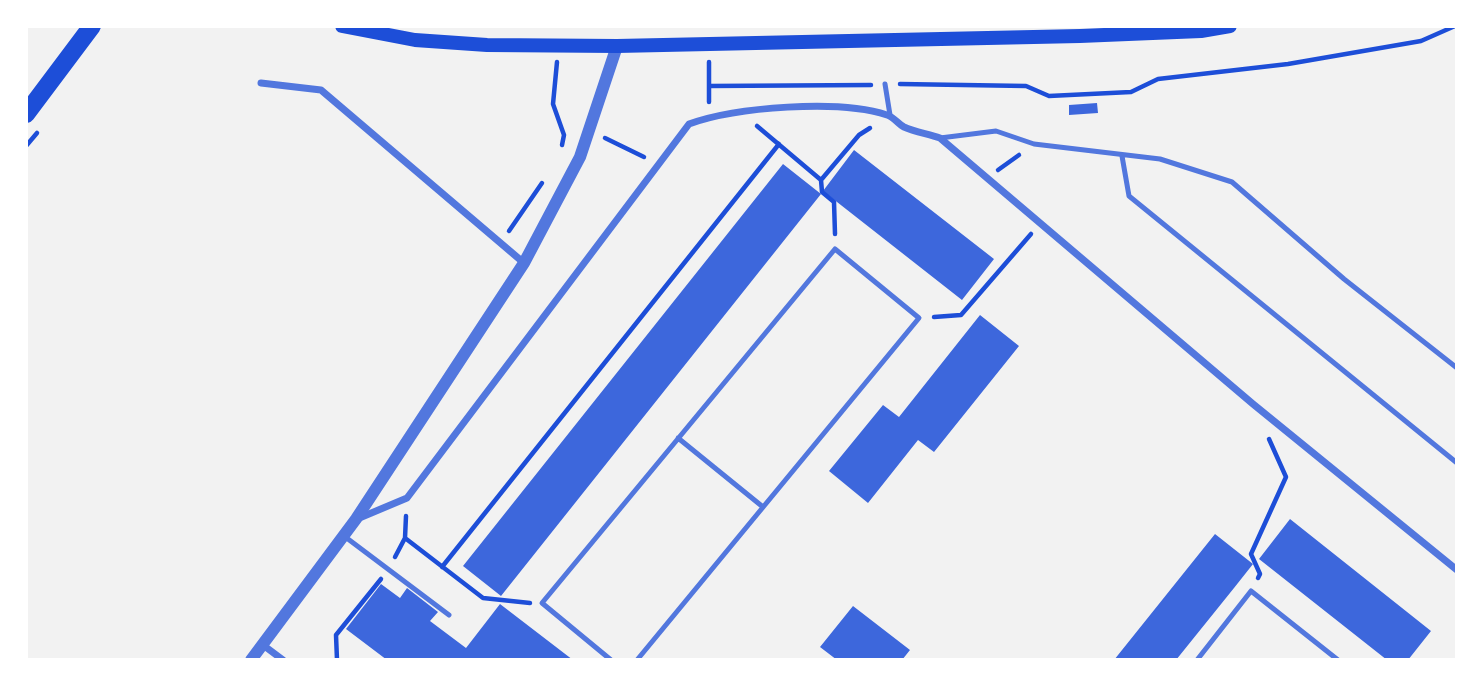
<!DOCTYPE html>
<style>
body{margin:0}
#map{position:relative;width:1483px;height:686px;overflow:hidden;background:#f2f2f2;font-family:Barlow,sans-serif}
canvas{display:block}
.frame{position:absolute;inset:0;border:28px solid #fff;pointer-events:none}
</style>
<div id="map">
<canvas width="1483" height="686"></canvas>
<div class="frame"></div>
</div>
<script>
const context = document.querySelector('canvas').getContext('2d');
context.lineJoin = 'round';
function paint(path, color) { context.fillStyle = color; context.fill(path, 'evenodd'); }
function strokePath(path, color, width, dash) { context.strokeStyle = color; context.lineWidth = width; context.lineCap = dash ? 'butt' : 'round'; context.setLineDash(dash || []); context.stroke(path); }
paint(new Path2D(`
 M 1097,103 L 1098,113 L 1069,115 L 1069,105 Z
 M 854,150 L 994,259 L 962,300 L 823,191 Z
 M 783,164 L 821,194 L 501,596 L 463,566 Z
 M 980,315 L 1019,346 L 934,452 L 918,440 L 868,503 L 829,471 L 883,405 L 899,417 Z
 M 1290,519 L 1431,631 L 1408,660 L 1387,660 L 1259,559 Z
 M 1215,534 L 1253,564 L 1234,588 L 1176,660 L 1114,660 Z
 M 381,584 L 400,598 L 407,588 L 438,612 L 430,621 L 466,648 L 500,604 L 573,660 L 387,660 L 346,629 Z
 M 853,606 L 910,650 L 902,660 L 837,660 L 820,647 Z`), '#3d67dc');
strokePath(new Path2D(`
 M 557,62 L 553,104 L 564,135 L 562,145
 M 900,84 L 1026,86 L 1049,96 L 1131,92 L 1158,79 L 1288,64 L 1421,41 L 1455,26
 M 709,86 L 871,85
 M 709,102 L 709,62
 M 757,126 L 821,180
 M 605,138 L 644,157
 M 26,146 L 37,133
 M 998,170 L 1019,155
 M 509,231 L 542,183
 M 835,234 L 834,202 L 822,192 L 821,180 L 859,135 L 870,128
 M 934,317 L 961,315 L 1031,234
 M 405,538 L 483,598 L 530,603
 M 395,557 L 405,538 L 406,516
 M 442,567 L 779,144
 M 1258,578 L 1260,574 L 1251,554 L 1286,477 L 1269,439
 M 337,660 L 336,635 L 381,579`), '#1d4ed8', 4.5);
strokePath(new Path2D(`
 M 885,84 L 890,115
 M 940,138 L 996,131 L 1034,144 L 1160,159 L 1232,182 L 1344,279 L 1457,368
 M 1122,156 L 1129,196 L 1457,463
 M 678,438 L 763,507
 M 344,536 L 449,615
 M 611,660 L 542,603 L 835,249 L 919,318 L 637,660
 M 1197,660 L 1251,591 L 1338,660`), '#5277de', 5);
strokePath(new Path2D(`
 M 261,83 L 321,90 L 524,263
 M 357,519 L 407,498 L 689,124 C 736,107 839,99 887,115 C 894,117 898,124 904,127 C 915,132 929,134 940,138 L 1253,404 L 1457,570
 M 263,645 L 283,660`), '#5277de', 7);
strokePath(new Path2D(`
 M 251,660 L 356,519 L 524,263 L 580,157 L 617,46`), '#5277de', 12);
strokePath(new Path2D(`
 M 342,26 L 415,40 L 487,45 L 617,46 L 1080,36 L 1201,31 L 1230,26`), '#1d4ed8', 14);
strokePath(new Path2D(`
 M 26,114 L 92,26`), '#1d4ed8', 18);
</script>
